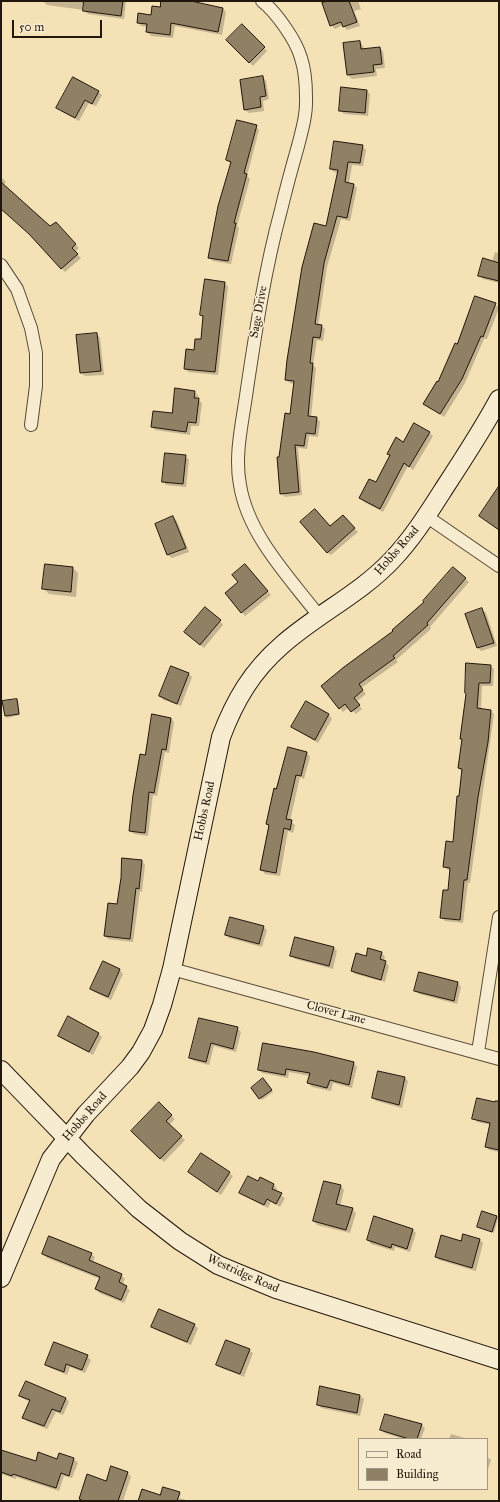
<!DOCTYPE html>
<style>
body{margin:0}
#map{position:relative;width:500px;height:1502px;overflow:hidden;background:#f5e1b6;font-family:"IM FELL Great Primer",serif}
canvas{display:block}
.frame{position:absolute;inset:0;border:2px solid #22170c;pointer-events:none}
.legend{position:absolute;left:358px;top:1438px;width:130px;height:52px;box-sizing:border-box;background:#f8ecd0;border:1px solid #a29782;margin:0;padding:5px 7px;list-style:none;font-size:12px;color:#22170c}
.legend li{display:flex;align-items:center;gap:8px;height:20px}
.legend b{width:20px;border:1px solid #a29782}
.scale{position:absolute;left:12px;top:20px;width:90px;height:18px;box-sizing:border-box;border:2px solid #22170c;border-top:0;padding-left:5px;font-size:12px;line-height:14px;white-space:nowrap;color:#22170c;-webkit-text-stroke:3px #f8ecd0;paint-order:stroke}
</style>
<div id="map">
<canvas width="500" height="1502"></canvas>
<div class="frame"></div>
<ul class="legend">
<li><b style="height:5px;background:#f8ecd0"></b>Road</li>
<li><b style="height:11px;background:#908064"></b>Building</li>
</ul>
<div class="scale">50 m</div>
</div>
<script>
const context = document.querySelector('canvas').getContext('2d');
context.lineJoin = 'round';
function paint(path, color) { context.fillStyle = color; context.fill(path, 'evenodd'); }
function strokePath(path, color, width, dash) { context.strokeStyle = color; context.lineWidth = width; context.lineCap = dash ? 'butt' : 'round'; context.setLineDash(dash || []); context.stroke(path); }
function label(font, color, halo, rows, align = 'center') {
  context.font = font + ' "IM FELL Great Primer",serif'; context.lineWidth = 3; context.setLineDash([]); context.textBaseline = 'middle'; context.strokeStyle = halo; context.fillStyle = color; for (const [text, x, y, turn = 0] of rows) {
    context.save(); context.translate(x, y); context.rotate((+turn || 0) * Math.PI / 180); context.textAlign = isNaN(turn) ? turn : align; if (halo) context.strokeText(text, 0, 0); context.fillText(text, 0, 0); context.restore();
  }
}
paint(new Path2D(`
 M 43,1 L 126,1 L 124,19 L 88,14 L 84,10 L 47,5 Z
 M 162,1 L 173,1 L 223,9 L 226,12 L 222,35 L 175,26 L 173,38 L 151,36 L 147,32 L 148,27 L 141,26 L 138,22 L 152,16 L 161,8 Z
 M 331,1 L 358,1 L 361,9 L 354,11 L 360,26 L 347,30 L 343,25 L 335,29 L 331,25 Z
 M 242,25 L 267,51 L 253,66 L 228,40 Z
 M 360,42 L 363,46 L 364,50 L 379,48 L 383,51 L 385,68 L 376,69 L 377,76 L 352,79 L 348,75 L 344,44 Z
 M 263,77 L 266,81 L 269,99 L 263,101 L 264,111 L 249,113 L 245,110 Z
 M 367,91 L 370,94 L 368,116 L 344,114 L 340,110 Z
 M 98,92 L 102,95 L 96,106 L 89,103 L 79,121 L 61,111 L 58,108 Z
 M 255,126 L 259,130 L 247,176 L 250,179 L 237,226 L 239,228 L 231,264 L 213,261 L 209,257 L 231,164 L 227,160 Z
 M 362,146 L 366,150 L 363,166 L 352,165 L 349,184 L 354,185 L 357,188 L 350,221 L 341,219 L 327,267 L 318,326 L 321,326 L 325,329 L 323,341 L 317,340 L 313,365 L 316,368 L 311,417 L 317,418 L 320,422 L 318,437 L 309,436 L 307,449 L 298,448 L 302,495 L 285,497 L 281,493 L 280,458 L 291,415 L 294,384 L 290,383 L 286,380 L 326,227 L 338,173 L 334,172 L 331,169 Z
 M 1,177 L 6,182 L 3,185 L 50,228 L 56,223 L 79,248 L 75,252 L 81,258 L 65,272 L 32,236 L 1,208 Z
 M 499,247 L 499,283 L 483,279 L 480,275 L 492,262 L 495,252 L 498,253 Z
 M 225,283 L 228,287 L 218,375 L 188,372 L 185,368 L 202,340 L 204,318 L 201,315 Z
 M 495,304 L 499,308 L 487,339 L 484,339 L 465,383 L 444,417 L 424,404 L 439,383 L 458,346 Z
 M 97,334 L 100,338 L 104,375 L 85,376 L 81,373 L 77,336 Z
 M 194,392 L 198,395 L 197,399 L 202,403 L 199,426 L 191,426 L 190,435 L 155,430 L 152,427 L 172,415 Z
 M 429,433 L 433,436 L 413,470 L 408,466 L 383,512 L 364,502 L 360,498 L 376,483 L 391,456 L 388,453 L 404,443 Z
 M 185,456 L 189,460 L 186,487 L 166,485 L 163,481 Z
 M 173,517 L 177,521 L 189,552 L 172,558 L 168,555 L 156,524 Z
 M 347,520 L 358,532 L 331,555 L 327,552 L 330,528 Z
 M 73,568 L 78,573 L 76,597 L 49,594 L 43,588 Z
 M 453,568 L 469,582 L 430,627 L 431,629 L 396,660 L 398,662 L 361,688 L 366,694 L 356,702 L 362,709 L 356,714 L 349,707 L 343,712 L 340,708 L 395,632 L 426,602 Z
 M 249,569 L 271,595 L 245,616 L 226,593 L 239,582 Z
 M 482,610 L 486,613 L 497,646 L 481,651 L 478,648 L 467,615 Z
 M 220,621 L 223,625 L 204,648 L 189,635 Z
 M 490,666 L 494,669 L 493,686 L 482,686 L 481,709 L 491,711 L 494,714 L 470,883 L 468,883 L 463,923 L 445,921 L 441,917 L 448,891 L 451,870 L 448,870 L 444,866 L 454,843 L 462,772 L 459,768 L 467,694 Z
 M 172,667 L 189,674 L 192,677 L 181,706 L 164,700 L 160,696 Z
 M 16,700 L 18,701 L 20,715 L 7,718 L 6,716 L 3,702 Z
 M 306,702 L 329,715 L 332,719 L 318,743 L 296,730 L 293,727 Z
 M 171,718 L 174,722 L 169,753 L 165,752 L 157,796 L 153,795 L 148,836 L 134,834 L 130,831 L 146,756 Z
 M 307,753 L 310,757 L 304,779 L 300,777 L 290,821 L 295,825 L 293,833 L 288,831 L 280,876 L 265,874 L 262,870 L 269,826 L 267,824 L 277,790 Z
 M 142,861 L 145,865 L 142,892 L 140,891 L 133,942 L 108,939 L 105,935 L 118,906 Z
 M 263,927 L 267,930 L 262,947 L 229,938 L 226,935 Z
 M 334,948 L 337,951 L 333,969 L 295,959 L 292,955 Z
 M 382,953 L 385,957 L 384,961 L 389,966 L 385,982 L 355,974 L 352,971 L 366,957 Z
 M 103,962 L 120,970 L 123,974 L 111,1000 L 94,992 L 91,989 Z
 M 458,983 L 461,987 L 457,1004 L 419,994 L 415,991 Z
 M 200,1019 L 237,1028 L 241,1032 L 236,1052 L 214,1046 L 209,1065 L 194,1061 L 190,1058 Z
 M 98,1034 L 102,1037 L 93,1055 L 63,1039 L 59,1036 Z
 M 314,1053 L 354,1063 L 357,1067 L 352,1088 L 333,1083 L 331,1091 L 312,1087 L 308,1083 L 310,1076 L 289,1072 L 288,1078 L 262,1073 L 259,1070 Z
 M 405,1078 L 408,1081 L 402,1108 L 376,1101 L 373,1098 Z
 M 265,1081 L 273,1092 L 262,1100 L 252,1088 Z
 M 159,1104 L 175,1119 L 169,1125 L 185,1140 L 164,1162 L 133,1131 Z
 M 499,1104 L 499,1152 L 489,1150 L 486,1146 L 491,1125 L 477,1122 L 473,1118 Z
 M 201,1154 L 233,1176 L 221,1195 L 189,1172 Z
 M 260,1179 L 274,1185 L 277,1189 L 276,1192 L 285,1198 L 280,1207 L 271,1202 L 268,1208 L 244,1196 L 241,1192 L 258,1182 Z
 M 325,1182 L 341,1186 L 344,1190 L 340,1206 L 352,1209 L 356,1213 L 350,1233 L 317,1225 L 314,1221 Z
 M 483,1212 L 498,1218 L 494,1233 L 478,1227 Z
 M 375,1218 L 413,1230 L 416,1233 L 410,1252 L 395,1247 L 394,1251 L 371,1244 L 368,1240 Z
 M 480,1240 L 483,1243 L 476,1271 L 439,1260 L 436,1256 L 462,1242 Z
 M 43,1254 L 91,1254 L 95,1257 L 92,1263 L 121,1275 L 125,1279 L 122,1285 L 130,1290 L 124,1303 L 99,1293 L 96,1289 L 100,1279 L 47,1258 Z
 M 194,1325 L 198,1328 L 191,1345 L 156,1330 L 153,1327 Z
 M 249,1350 L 253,1353 L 244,1377 L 221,1368 L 218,1365 Z
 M 87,1356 L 91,1360 L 85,1373 L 70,1367 L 67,1375 L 50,1368 L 46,1364 Z
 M 321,1388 L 360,1396 L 364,1399 L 360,1416 L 321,1408 L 318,1404 Z
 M 20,1396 L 66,1398 L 69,1402 L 63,1415 L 56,1412 L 47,1429 L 27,1421 L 23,1417 L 30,1402 L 24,1399 Z
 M 421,1425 L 425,1428 L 421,1439 L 403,1439 L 384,1433 L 381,1429 Z
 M 451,1434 L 468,1439 L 449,1439 Z
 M 1,1451 L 36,1462 L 58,1460 L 59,1454 L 74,1459 L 78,1463 L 72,1478 L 64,1476 L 59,1491 L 16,1477 L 16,1479 L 1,1474 Z
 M 487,1457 L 491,1460 L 487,1472 Z
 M 112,1468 L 128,1473 L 131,1477 L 123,1501 L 82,1501 L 80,1499 L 107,1482 Z
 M 179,1493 L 181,1494 L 179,1498 L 190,1501 L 139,1501 Z`), '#0003');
const building = new Path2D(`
 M 84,1 L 123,1 L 121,16 L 83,11 Z
 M 161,1 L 191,1 L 223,8 L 218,32 L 171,23 L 170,35 L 146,32 L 147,24 L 137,23 L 138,13 L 151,15 L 152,6 L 160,7 Z
 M 328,1 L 349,1 L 357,22 L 343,27 L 341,22 L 330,26 L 322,3 Z
 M 242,24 L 265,47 L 249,63 L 226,40 Z
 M 360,41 L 361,49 L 380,47 L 382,64 L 373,65 L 374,72 L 347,75 L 343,43 Z
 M 263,76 L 266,96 L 260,97 L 261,107 L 244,110 L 240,80 Z
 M 73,77 L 99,91 L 92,104 L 85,100 L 75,118 L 56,108 Z
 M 341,87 L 367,90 L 365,113 L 339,111 Z
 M 237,120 L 257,125 L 244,173 L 247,174 L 234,223 L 236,223 L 228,261 L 208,258 L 218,206 L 231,162 L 226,160 Z
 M 334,141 L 363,145 L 360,163 L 348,162 L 345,182 L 354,184 L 347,218 L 337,216 L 324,263 L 315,324 L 322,325 L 320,338 L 313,337 L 310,363 L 313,363 L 308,416 L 317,417 L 315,434 L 306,433 L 304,446 L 295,445 L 299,492 L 280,494 L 277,457 L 279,457 L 285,413 L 290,414 L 294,381 L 285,380 L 287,360 L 302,267 L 314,223 L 326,226 L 338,170 L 330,169 Z
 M 1,182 L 50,226 L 56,222 L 76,244 L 72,248 L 78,254 L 61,269 L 29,234 L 1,209 Z
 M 483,258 L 499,263 L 499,281 L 478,276 Z
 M 205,279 L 225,282 L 215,372 L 184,369 L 186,349 L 194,350 L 195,339 L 201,339 L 203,316 L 200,315 Z
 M 475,296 L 496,303 L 483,337 L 481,336 L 462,379 L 440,414 L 423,404 L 437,381 L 438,382 L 455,343 L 457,344 Z
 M 97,333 L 101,371 L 80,373 L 76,335 Z
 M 175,388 L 195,391 L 194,398 L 199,398 L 196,423 L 188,422 L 186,432 L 151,427 L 153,411 L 172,413 Z
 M 414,423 L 430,432 L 409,467 L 404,463 L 380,509 L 359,498 L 369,479 L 376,482 L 390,455 L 387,454 L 396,437 L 403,442 Z
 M 165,453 L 186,455 L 183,484 L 162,482 Z
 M 499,486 L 499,530 L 479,516 Z
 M 315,509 L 330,526 L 343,515 L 355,528 L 327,553 L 300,522 Z
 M 173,516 L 186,548 L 167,555 L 155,524 Z
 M 45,564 L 73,567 L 71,592 L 42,589 Z
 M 245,564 L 268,591 L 241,613 L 225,593 L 238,582 L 232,575 Z
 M 453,567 L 466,578 L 427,623 L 428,625 L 393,656 L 395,658 L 359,684 L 363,690 L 354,698 L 360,705 L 351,712 L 345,704 L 339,709 L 321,686 L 344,667 L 393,631 L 392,630 L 424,602 L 423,601 Z
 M 205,607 L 221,620 L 200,645 L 184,632 Z
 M 482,608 L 494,643 L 477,648 L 465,614 Z
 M 466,663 L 491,665 L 490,683 L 479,683 L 477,708 L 491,710 L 488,742 L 478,797 L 467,880 L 464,880 L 460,920 L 440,918 L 443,890 L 448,890 L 450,868 L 443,867 L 446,841 L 453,842 L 457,796 L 459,796 L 462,769 L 458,768 L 462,739 L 460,739 L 466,694 L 465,693 Z
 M 171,666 L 189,673 L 177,704 L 159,696 Z
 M 17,699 L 19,714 L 5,716 L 2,701 Z
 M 306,701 L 329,714 L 315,740 L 291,727 Z
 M 152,714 L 171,718 L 166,750 L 162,749 L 154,793 L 149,792 L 145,833 L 129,831 L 133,795 L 140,754 L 145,755 Z
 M 288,747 L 307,752 L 301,776 L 296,775 L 286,819 L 292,820 L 290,830 L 284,828 L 276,873 L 260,870 L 269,825 L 266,824 L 274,788 L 276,789 Z
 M 122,858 L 142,860 L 139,889 L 136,888 L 130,939 L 104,936 L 108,903 L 117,904 L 121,878 Z
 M 230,917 L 264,926 L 259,944 L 225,935 Z
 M 295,937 L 334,947 L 329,966 L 290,956 Z
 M 368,948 L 382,952 L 380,959 L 386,961 L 381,980 L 351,971 L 356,953 L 366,956 Z
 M 103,961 L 120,969 L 108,997 L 90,989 Z
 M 419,972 L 458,982 L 454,1001 L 414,991 Z
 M 68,1016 L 99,1033 L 89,1052 L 58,1036 Z
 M 199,1018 L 238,1027 L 233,1049 L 211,1043 L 206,1062 L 189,1058 Z
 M 263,1043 L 314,1052 L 354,1062 L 349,1085 L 330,1080 L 327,1088 L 307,1083 L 310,1073 L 286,1069 L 285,1075 L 258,1070 Z
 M 378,1071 L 405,1077 L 399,1105 L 372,1098 Z
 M 263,1078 L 272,1090 L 259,1099 L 251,1088 Z
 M 477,1098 L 495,1102 L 495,1101 L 499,1101 L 499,1150 L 485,1147 L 490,1123 L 472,1119 Z
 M 159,1102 L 172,1115 L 166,1121 L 182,1136 L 160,1159 L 131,1131 Z
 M 201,1153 L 230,1172 L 217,1192 L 188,1172 Z
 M 248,1176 L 258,1181 L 260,1177 L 274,1184 L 272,1189 L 282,1193 L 276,1204 L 267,1199 L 264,1205 L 239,1193 Z
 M 324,1181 L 341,1185 L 336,1204 L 353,1208 L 346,1230 L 313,1221 Z
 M 482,1211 L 497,1216 L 492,1232 L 477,1227 Z
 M 374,1216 L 413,1229 L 407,1249 L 392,1244 L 391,1248 L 367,1240 Z
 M 463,1234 L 480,1239 L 472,1268 L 435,1257 L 441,1235 L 461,1241 Z
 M 49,1236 L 92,1253 L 89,1260 L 122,1274 L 119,1282 L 127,1286 L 121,1300 L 95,1289 L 100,1277 L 42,1254 Z
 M 159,1309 L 195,1324 L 187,1342 L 151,1327 Z
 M 226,1340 L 250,1349 L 240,1374 L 216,1365 Z
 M 54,1342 L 88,1355 L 82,1370 L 66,1364 L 64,1372 L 45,1365 Z
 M 26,1381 L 66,1398 L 60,1412 L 52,1409 L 44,1426 L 22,1418 L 30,1400 L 19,1396 Z
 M 320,1386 L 360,1395 L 357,1413 L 317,1405 Z
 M 385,1414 L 422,1424 L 417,1439 L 409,1439 L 380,1430 Z
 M 1,1450 L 36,1461 L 38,1452 L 57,1459 L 59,1453 L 74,1458 L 69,1476 L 61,1473 L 56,1488 L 13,1474 L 12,1476 L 1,1472 Z
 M 111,1466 L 128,1472 L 118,1501 L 84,1501 L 79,1499 L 87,1474 L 106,1481 Z
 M 163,1487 L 180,1492 L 177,1501 L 138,1501 L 142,1489 L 160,1495 Z`);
paint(building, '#908064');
strokePath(building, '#22170c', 1);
const street = new Path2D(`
 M 262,1 C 276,12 296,40 301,58 C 305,70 306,84 306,97 C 307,114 302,130 298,146 C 292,167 286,189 281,210 C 265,269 256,329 247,389 C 243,420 234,454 240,485 C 248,535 289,577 319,616
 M 1,265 L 17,289 L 31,328 L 36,353 L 36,386 L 31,425
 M 426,516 L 499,566
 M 172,969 L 499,1059
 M 478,1052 L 499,917`);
const secondary = new Path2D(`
 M 1,1070 L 84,1156 L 139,1209 L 180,1241 L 218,1265 L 276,1289 L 499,1360
 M 1,1278 L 51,1159 L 86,1114 L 130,1067 L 141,1052 L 153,1030 L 162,1005 L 172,969 L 221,737 C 235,700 252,671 282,645 C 317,614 360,594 392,560 C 413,538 429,512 445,487 C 464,458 483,429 499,399`);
strokePath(street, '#574a36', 14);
strokePath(secondary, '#22170c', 20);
strokePath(street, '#f8ecd0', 12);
strokePath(secondary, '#f8ecd0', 18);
label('12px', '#22170c', '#f8ecd0', [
 ["Sage Drive",259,312,-80],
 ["Hobbs Road",397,551,-49],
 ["Hobbs Road",205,811,-78],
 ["Clover Lane",336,1013,15],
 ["Hobbs Road",85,1117,-49],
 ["Westridge Road",243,1274,24]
]);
</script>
